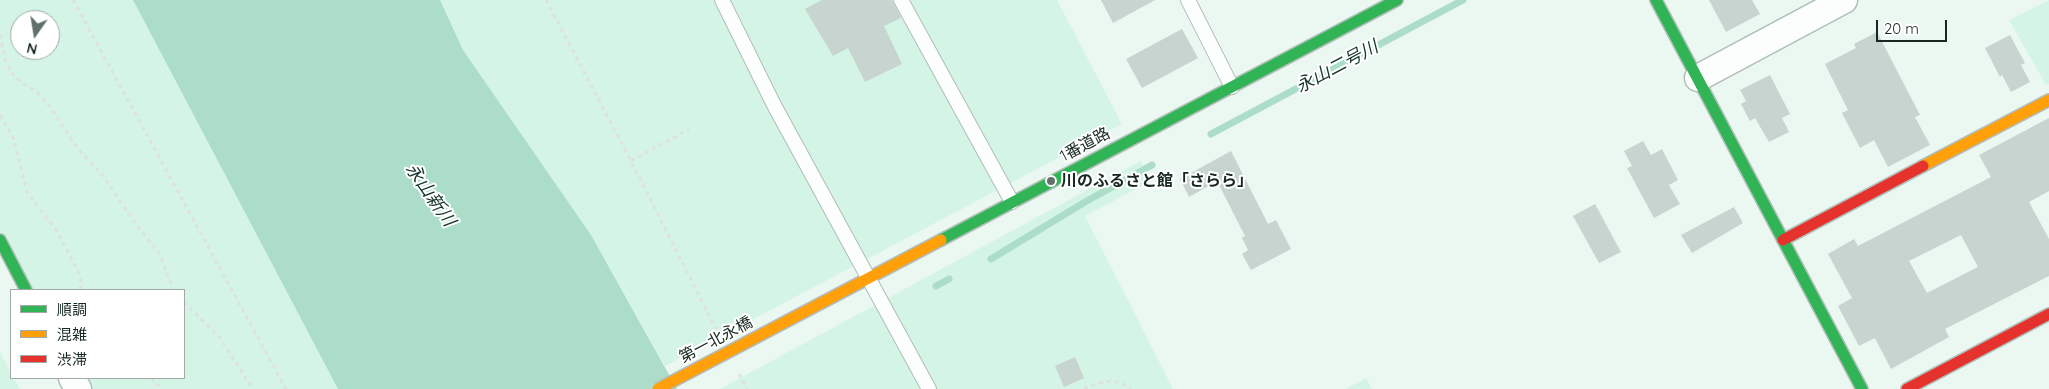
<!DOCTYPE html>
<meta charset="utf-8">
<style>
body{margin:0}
#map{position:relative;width:2049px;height:389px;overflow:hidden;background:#ebf7f1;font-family:Quicksand,"Noto Sans JP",sans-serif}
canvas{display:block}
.legend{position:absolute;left:10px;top:289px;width:175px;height:90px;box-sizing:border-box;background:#fff;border:1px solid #a2a9a6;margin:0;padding:6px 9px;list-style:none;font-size:15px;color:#172721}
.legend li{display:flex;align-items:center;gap:10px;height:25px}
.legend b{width:25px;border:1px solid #a2a9a6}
.north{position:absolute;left:10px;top:10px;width:50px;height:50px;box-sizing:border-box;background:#fff;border:1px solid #a2a9a6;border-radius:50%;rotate:193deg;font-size:14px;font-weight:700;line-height:20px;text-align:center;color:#172721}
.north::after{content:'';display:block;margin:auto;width:18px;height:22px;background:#61706a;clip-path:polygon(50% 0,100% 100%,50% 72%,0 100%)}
.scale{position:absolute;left:1876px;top:20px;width:71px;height:22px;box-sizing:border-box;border:2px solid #172721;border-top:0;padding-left:6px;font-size:15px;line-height:18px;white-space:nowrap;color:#172721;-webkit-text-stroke:4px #fff;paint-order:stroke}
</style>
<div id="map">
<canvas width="2049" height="389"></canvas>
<ul class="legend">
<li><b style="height:6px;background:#30b455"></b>順調</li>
<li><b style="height:6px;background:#ff9f0a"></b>混雑</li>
<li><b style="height:6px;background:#e5322d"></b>渋滞</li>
</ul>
<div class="north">N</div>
<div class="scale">20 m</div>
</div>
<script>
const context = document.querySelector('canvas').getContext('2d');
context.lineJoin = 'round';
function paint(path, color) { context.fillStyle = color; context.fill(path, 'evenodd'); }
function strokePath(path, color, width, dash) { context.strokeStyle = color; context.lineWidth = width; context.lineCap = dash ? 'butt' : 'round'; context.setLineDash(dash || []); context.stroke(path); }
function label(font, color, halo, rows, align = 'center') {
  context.font = font + ' Quicksand,"Noto Sans JP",sans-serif'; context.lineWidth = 4; context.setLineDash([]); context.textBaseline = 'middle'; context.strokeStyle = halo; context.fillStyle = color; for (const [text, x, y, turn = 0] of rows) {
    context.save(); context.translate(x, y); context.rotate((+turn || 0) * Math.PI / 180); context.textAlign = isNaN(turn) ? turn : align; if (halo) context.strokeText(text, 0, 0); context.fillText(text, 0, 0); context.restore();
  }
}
paint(new Path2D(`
 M 0,0 L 133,0 L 338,389 L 81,389 L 75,378 L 184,378 L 184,290 L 30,290 L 0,231 ZM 20,20 L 50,20 L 50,50 L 20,50 Z
 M 440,0 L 1057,0 L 1122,124 L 665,366 L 591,235 L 463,50 Z
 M 2049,0 L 2049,84 L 2046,85 L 2009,20 Z
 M 1141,161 L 1151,181 L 1085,216 L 1173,389 L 720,389 Z
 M 0,352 L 11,373 L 11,378 L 14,378 L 20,389 L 0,389 Z
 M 1366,378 L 1372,389 L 1346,389 Z`), '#d4f4e6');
paint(new Path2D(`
 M 133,0 L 440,0 L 463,50 L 591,235 L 677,389 L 338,389 Z`), '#abddc8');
strokePath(new Path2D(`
 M 1211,134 L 1463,0
 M 991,259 L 1085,202 L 1152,165
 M 936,286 L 949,279`), '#abddc8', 7);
paint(new Path2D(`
 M 822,0 L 892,0 L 901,18 L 884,26 L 902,64 L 865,82 L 848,48 L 833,56 L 805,9 Z
 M 1101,0 L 1155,0 L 1113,23 Z
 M 1709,0 L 1752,0 L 1760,14 L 1726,32 Z
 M 1182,29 L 1198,58 L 1142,88 L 1126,59 Z
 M 1877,32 L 1920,115 L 1915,117 L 1930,145 L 1888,167 L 1874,140 L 1860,148 L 1842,113 L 1848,110 L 1825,64 L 1856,48 L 1854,44 Z
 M 2010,35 L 2025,63 L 2021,65 L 2030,82 L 2011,92 L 2002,75 L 2000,77 L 1985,48 Z
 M 1770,75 L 1790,114 L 1782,118 L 1789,132 L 1769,142 L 1755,118 L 1750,121 L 1741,104 L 1746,101 L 1740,90 Z
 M 2049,118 L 2049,191 L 2029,202 L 2049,239 L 2049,276 L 1945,329 L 1949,337 L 1891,369 L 1875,338 L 1859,346 L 1838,306 L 1852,298 L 1828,254 L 1854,239 L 1858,246 L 1991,177 L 1979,155 ZM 1961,235 L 1978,267 L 1927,293 L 1909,261 Z
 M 1643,141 L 1651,155 L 1662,149 L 1678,180 L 1669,185 L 1680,204 L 1654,218 L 1627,168 L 1632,166 L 1624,151 Z
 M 1231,151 L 1268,224 L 1276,220 L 1291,249 L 1251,270 L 1242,254 L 1248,250 L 1242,238 L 1245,236 L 1217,181 L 1189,197 L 1180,179 Z
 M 1595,204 L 1621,252 L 1599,263 L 1573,216 Z
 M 1734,207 L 1743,223 L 1692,253 L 1681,235 Z
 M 1075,357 L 1084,378 L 1064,387 L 1055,366 Z`), '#c8d4cf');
const lane = new Path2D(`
 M 722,0 L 774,105 L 929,389
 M 901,0 L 1012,202
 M 1188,0 L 1232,87`);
const street = new Path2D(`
 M 1698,78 L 1844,0
 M 72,378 L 78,389`);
const fast = new Path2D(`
 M 1656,0 L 1862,389
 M 0,240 L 26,290
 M 941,240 L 1397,0`);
const slow = new Path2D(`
 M 1923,166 L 2049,100
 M 789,320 L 941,240`);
const jam = new Path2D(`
 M 1783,240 L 1923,166
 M 1907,389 L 2049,314`);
strokePath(lane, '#b1beb8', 16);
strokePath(street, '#b1beb8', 29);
strokePath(fast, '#b1beb8', 14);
strokePath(slow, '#b1beb8', 14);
strokePath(jam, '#b1beb8', 14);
strokePath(new Path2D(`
 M 73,0 L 286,389
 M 546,0 L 631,161 L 717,331
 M 0,35 L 5,60 L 14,76 L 24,84 L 36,91 L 47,103 L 79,150 L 103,176 L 136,224 L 160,254 L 173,290
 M 0,115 L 13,137 L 27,192 L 58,233 L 80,275 L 81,290
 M 631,161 L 689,129
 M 184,302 L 220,338 L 253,389
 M 739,374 L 747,389
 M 151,378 L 162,389
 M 1084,389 C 1100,381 1116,377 1131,389`), '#dde2e0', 3, [4, 4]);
strokePath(lane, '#fcfefd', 14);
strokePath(street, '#fcfefd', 26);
strokePath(fast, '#30b455', 11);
strokePath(slow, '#ff9f0a', 11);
strokePath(jam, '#e5322d', 11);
const slowBridge = new Path2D(`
 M 658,389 L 789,320`);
strokePath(slowBridge, '#b1beb8', 14, []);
strokePath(slowBridge, '#ff9f0a', 11);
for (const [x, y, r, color] of [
 [1051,181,5,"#61706a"]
]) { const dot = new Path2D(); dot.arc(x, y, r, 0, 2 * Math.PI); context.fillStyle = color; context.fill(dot); strokePath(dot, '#fff', 2); }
label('16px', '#172721', '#fff', [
 ["1番道路",1085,145,-28],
 ["第一北永橋",716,340,-28]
]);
label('bold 16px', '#172721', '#fff', [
 ["川のふるさと館「さらら」",1061,181]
], 'left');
label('italic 18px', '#16362b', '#fff', [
 ["永山二号川",1337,67,-28],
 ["永山新川",430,195,55]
]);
</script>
